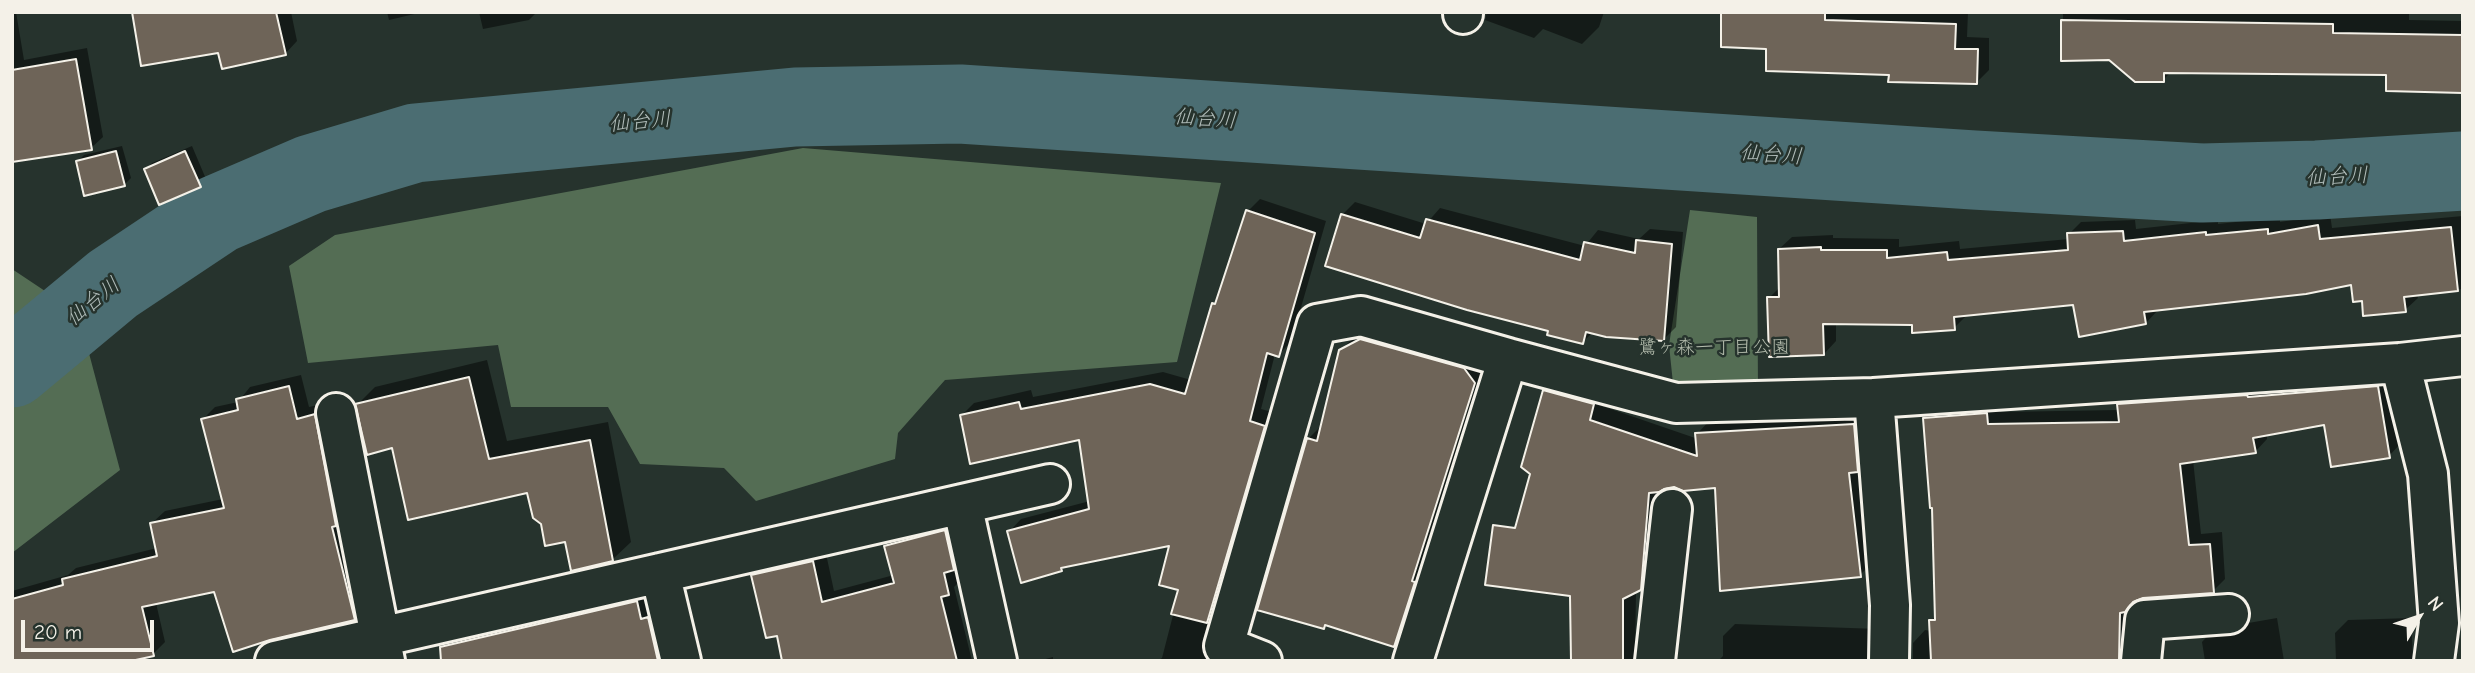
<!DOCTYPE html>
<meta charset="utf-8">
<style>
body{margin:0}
#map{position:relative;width:2475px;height:673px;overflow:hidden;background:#26332d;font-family:"Comic Neue",sans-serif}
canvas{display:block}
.frame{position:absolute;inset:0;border:14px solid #f4f1e8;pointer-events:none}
.north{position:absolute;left:2384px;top:582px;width:70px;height:70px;-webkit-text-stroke:5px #26332d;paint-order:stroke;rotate:51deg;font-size:19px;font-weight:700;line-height:28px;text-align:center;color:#f4f1e8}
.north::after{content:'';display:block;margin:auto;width:24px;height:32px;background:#f4f1e8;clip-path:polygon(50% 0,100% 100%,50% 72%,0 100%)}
.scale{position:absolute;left:21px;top:620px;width:133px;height:32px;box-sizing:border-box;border:4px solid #f4f1e8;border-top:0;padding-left:9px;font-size:21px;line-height:24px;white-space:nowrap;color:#f4f1e8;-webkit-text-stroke:5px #26332d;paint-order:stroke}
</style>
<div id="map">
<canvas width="2475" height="673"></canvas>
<div class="frame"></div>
<div class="north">N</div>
<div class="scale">20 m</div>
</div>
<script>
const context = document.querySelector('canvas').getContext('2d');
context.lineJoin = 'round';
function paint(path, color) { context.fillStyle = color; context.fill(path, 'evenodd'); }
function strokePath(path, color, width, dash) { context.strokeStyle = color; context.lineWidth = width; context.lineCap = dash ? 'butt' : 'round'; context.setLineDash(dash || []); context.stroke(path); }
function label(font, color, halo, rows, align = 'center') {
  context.font = font + ' "Comic Neue","Klee One",sans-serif'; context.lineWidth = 5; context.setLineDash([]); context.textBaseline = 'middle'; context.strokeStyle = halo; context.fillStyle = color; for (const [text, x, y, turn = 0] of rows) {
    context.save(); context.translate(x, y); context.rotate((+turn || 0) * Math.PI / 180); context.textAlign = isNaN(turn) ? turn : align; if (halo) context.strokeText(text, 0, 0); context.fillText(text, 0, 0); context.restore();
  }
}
paint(new Path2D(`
 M 803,148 L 1221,183 L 1177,362 L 945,380 L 898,433 L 895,459 L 756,501 L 724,468 L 640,464 L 608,407 L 511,407 L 498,345 L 308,363 L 289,266 L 335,235 Z
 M 1690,210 L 1757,217 L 1758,392 L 1674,393 L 1669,345 Z
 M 12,269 L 57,299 L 12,334 Z
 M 86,342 L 120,470 L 12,553 L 12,405 Z`), '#546d54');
paint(new Path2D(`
 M 12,12 L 16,12 L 24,60 L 87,48 L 103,137 L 91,148 L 12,161 Z
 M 134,12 L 291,12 L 297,41 L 285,54 L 220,52 Z
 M 387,12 L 423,12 L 389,20 Z
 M 479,12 L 537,12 L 529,20 L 483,29 Z
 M 1487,12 L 1604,12 L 1599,27 L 1582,44 L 1543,29 L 1534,38 L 1485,20 Z
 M 1723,12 L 1968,12 L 1967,37 L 1989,38 L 1989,70 L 1976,83 L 1890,73 L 1768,47 Z
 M 2063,12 L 2409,12 L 2409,20 L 2463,21 L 2463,91 L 2388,74 L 2172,71 L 2163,80 L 2110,58 L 2063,59 Z
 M 122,146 L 131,178 L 125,184 L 78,161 L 84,155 Z
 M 192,146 L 206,179 L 200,185 L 146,169 L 152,163 Z
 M 1260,199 L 1326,221 L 1291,342 L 1278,355 L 1275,354 L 1261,409 L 1276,413 L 1226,584 L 1206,660 L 1209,661 L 1157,661 L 1162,658 L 1180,588 L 1171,543 L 1065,565 L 1061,570 L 1009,532 L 1021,519 L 1090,501 L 1081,438 L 962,415 L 974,403 L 1031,390 L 1033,397 L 1163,372 L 1191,380 L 1214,304 L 1219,299 L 1248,211 Z
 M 1355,202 L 1426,224 L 1440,208 L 1585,246 L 1598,230 L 1639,239 L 1650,229 L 1683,232 L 1676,327 L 1664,339 L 1593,332 L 1583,342 L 1550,329 L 1342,215 Z
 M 2330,214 L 2332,228 L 2463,216 L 2463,289 L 2417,294 L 2418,298 L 2405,310 L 2364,299 L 2352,283 L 2158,310 L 2146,323 L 2075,303 L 1967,315 L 1954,328 L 1913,323 L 1836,322 L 1836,341 L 1824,354 L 1769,298 L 1780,287 L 1779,249 L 1792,237 L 1833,235 L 1833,238 L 1899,239 L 1899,247 L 1959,241 L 1960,249 L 2069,239 L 2069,234 L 2081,222 L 2135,220 L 2136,229 L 2218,220 L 2218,224 L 2280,217 L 2280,222 Z
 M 1374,327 L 1486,370 L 1406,632 L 1394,645 L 1327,624 L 1324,627 L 1308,439 L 1321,426 L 1340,351 L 1353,338 Z
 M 487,360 L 507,441 L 608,422 L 631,542 L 612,560 L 566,540 L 543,523 L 529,491 L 394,446 L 357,405 L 375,387 Z
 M 301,375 L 309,407 L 327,403 L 366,606 L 354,619 L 215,590 L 156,603 L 165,642 L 153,654 L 12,661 L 12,591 L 68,575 L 76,568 L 157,548 L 152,523 L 165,511 L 223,499 L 203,419 L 215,407 L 238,402 L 250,387 Z
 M 2390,375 L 2401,443 L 2389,456 L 2325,423 L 2267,434 L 2267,439 L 2255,452 L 2193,460 L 2201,534 L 2222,532 L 2225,579 L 2213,591 L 2136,599 L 2132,603 L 2130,661 L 1913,661 L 1913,643 L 1925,630 L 1931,631 L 1931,621 L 1936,615 L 1934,506 L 1925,418 L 1937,406 L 1999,401 L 2000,412 L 2119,410 L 2119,404 L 2131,392 Z
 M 1558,377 L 1606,391 L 1602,406 L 1698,439 L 1697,434 L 1710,420 L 1867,411 L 1873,562 L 1860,575 L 1716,486 L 1674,485 L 1661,489 L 1654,575 L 1636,591 L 1635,661 L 1572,661 L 1572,594 L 1532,473 L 1544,391 Z
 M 958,519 L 961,580 L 954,587 L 972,661 L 784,661 L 778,634 L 753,575 L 766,563 L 825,549 L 834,591 L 894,575 L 886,546 L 899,534 Z
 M 649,589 L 675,661 L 458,661 L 454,644 L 467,632 Z
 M 2277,618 L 2284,661 L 2205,661 L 2202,642 L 2214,629 Z
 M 2411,618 L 2413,661 L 2336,661 L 2335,633 L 2348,620 Z
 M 1735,624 L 1879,629 L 1884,661 L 1718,661 L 1723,656 L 1723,636 Z
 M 1053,657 L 1053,661 L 1038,661 Z`), '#0007');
strokePath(new Path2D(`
 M 12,368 L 113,284 L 218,214 L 311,174 L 415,143 L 795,107 L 960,104 L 1974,170 L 2202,183 L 2317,180 L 2463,171`), '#4b6d72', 79);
const building = new Path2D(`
 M 132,12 L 276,12 L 286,55 L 222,69 L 218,53 L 141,66 Z
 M 1721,12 L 1825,12 L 1825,20 L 1956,24 L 1955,49 L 1978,49 L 1977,84 L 1888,82 L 1889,75 L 1766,71 L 1766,49 L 1721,47 Z
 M 2061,20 L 2333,24 L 2333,33 L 2463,35 L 2463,93 L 2386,91 L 2386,75 L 2164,73 L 2164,82 L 2135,82 L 2109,60 L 2061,61 Z
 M 76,59 L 92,150 L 12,162 L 12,70 Z
 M 116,151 L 125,186 L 84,196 L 76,161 Z
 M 185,151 L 201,187 L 159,205 L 144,169 Z
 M 1246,210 L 1315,233 L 1279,357 L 1267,353 L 1250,421 L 1265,426 L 1207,623 L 1171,614 L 1178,590 L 1159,585 L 1169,546 L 1061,568 L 1062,571 L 1021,583 L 1007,531 L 1089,509 L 1079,440 L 970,464 L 960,415 L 1019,402 L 1021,409 L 1150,384 L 1185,394 L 1212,303 L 1215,304 Z
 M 1341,214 L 1420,238 L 1426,219 L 1580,260 L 1584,242 L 1635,253 L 1636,240 L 1672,244 L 1664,341 L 1606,337 L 1586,332 L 1583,344 L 1547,335 L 1548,331 L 1467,310 L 1325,266 Z
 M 2318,225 L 2320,239 L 2451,227 L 2458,291 L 2404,297 L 2406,312 L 2363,316 L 2362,301 L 2353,302 L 2351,285 L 2306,294 L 2144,312 L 2146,324 L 2079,337 L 2073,305 L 1954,317 L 1955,330 L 1912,333 L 1912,325 L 1823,324 L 1824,355 L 1769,357 L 1767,297 L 1779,297 L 1778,249 L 1821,247 L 1821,250 L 1887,250 L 1887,258 L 1947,252 L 1948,260 L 2068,250 L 2067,233 L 2123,231 L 2124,241 L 2206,232 L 2206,235 L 2268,229 L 2268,234 Z
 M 1360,339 L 1464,368 L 1475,383 L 1412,581 L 1415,582 L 1394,647 L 1325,625 L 1324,629 L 1257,610 L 1307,438 L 1317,441 L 1339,350 Z
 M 469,377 L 489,459 L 590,440 L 613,561 L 571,571 L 565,542 L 545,546 L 541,524 L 533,518 L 527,493 L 408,520 L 392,448 L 367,455 L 355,404 Z
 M 289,386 L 297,419 L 315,414 L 336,526 L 332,527 L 355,620 L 270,640 L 233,652 L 214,592 L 142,607 L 154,656 L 131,661 L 12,661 L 12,599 L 63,585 L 62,579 L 157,556 L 150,523 L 224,508 L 201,419 L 238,410 L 236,399 Z
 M 2378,386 L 2390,458 L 2331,467 L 2324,425 L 2253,438 L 2256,453 L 2180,464 L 2189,545 L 2210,544 L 2214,593 L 2143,598 L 2133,602 L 2125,612 L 2120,613 L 2119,661 L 1931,661 L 1929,620 L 1935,620 L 1932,508 L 1930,508 L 1923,418 L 1987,413 L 1988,424 L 2119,422 L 2117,404 L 2247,395 L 2248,397 Z
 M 1543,390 L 1594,404 L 1590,420 L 1697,456 L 1695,433 L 1854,424 L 1858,472 L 1849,473 L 1861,577 L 1720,591 L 1715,488 L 1683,491 L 1674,487 L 1664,489 L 1659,492 L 1649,493 L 1641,590 L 1623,599 L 1623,661 L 1571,661 L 1570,596 L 1485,585 L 1493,525 L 1515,528 L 1530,474 L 1521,467 Z
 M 945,530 L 954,570 L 944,573 L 949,595 L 941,597 L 957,661 L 782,661 L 777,636 L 766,638 L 751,575 L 813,561 L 822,602 L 894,583 L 884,546 Z
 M 637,601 L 641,619 L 648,617 L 658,661 L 441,661 L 440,647 Z`);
paint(building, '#6e6458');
strokePath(building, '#f4f1e8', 2);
const minor = new Path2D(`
 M 1463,14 L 1463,12
 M 1508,358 L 1676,403 L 1874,398 L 2400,363 L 2463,356
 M 2400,363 L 2428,474 L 2439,623 L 2434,661
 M 1874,398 L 1890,605 L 1889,661
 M 336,413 L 385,661
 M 962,504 L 997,661
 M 660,573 L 681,661
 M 275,661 L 1050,484
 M 1262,661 L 1224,646 L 1317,324 L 1361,316 L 1508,358 L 1413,661
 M 1655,661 L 1672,509
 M 2141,661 L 2145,620 L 2229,614`);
strokePath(minor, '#f4f1e8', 44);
strokePath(minor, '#26332d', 38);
label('19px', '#b4bcad', '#26332d', [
 ["鷺ヶ森一丁目公園",1714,348]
]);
label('italic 21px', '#b0bcb9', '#26332d', [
 ["仙台川",1205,119,4],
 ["仙台川",640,122,-5],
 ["仙台川",1771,155,4],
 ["仙台川",2337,177,-3],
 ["仙台川",93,302,-39]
]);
</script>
